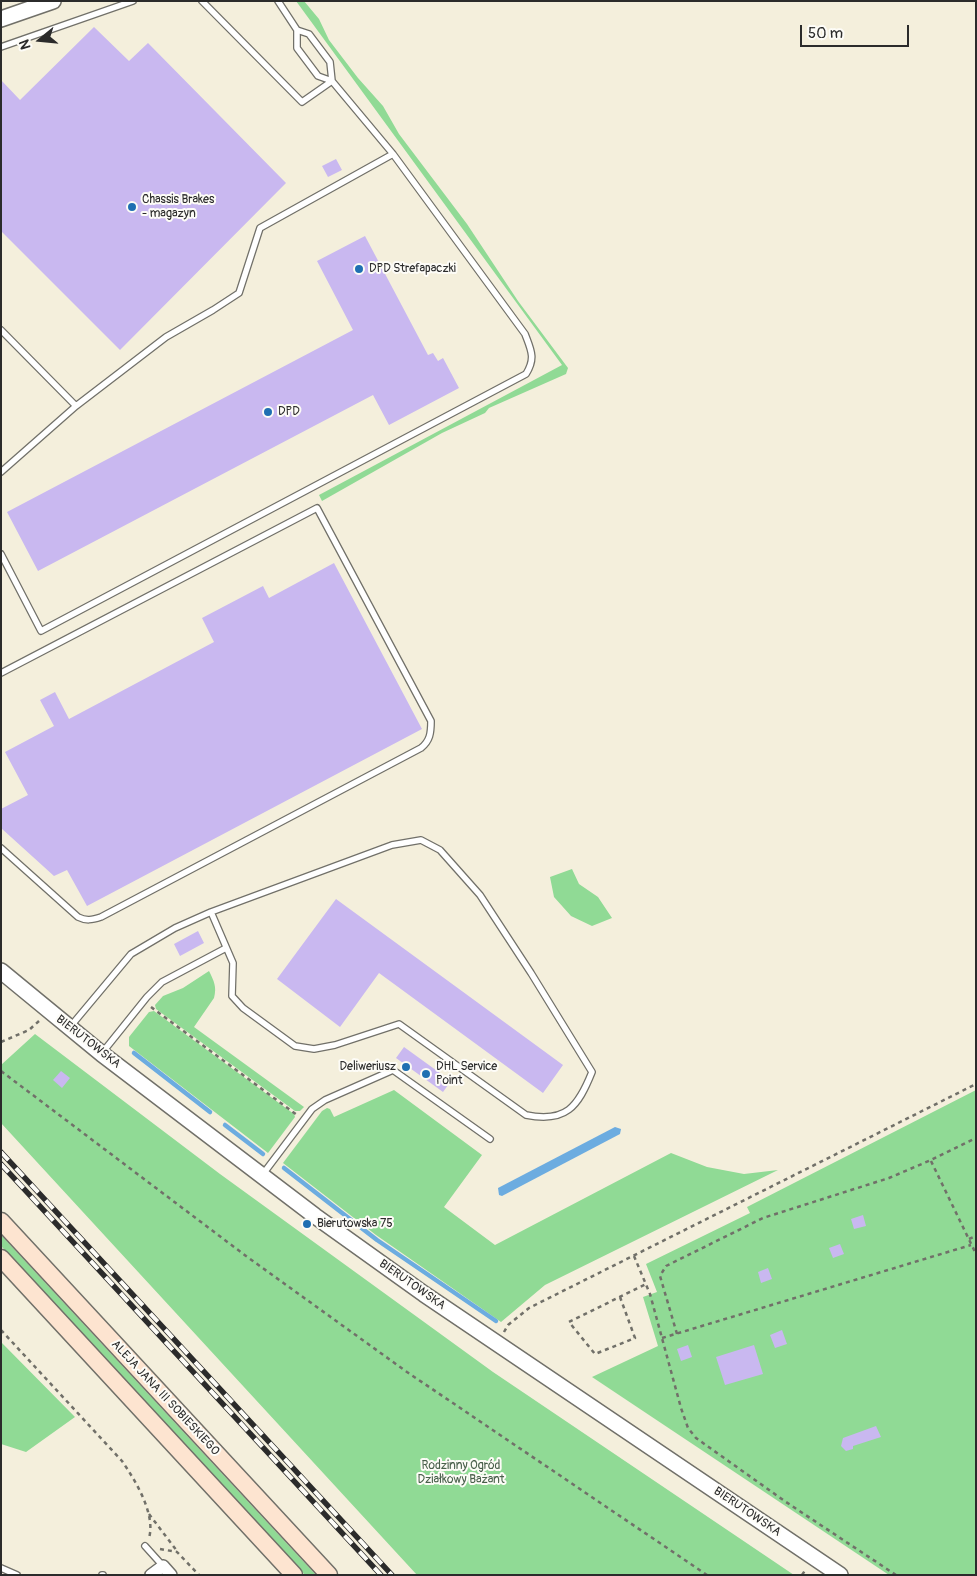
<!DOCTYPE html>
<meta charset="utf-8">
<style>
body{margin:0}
#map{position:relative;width:977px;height:1576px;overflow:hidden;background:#f4efdc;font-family:Pangolin,sans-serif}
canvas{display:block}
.frame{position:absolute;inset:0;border:2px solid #2b2b2b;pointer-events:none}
.north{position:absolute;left:15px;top:15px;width:50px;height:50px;-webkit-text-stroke:4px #fdfcf7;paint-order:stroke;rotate:253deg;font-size:14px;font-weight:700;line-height:20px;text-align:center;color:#2b2b2b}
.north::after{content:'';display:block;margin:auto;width:18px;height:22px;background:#2b2b2b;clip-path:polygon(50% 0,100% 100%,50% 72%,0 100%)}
.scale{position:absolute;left:800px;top:25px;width:109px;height:22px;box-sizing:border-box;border:2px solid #2b2b2b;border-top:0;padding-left:6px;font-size:15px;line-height:18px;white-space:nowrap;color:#2b2b2b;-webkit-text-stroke:4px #fdfcf7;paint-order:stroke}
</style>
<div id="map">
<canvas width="977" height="1576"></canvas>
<div class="frame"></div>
<div class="north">N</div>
<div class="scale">50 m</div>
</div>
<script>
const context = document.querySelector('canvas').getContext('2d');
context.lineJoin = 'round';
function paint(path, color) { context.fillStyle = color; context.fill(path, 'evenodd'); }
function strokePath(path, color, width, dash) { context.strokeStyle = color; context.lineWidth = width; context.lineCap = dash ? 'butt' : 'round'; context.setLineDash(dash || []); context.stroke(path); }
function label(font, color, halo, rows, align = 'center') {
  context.font = font + ' Pangolin,sans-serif'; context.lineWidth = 4; context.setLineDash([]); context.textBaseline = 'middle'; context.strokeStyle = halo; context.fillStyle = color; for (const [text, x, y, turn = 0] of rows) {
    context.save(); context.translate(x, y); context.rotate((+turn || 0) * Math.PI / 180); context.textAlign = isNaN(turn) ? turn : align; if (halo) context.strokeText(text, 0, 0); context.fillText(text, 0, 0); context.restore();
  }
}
paint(new Path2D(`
 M 296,1 L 304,1 L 319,19 L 329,40 L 358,78 L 383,106 L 399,134 L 467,224 L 518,301 L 568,368 L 566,374 L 489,408 L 485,413 L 442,433 L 322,501 L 319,495 L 562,365 Z
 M 572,869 L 579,884 L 598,897 L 612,918 L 592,926 L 571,916 L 554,897 L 550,877 Z
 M 209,971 C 214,981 217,987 214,998 L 194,1027 L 304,1107 L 300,1111 L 295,1111 L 156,1009 L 155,1005 L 163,996 L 183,988 Z
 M 154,1011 L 294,1114 L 295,1117 L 268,1153 L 129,1046 L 129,1037 L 149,1012 Z
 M 35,1034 L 220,1174 L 493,1372 L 794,1575 L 417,1575 L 1,1123 L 1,1065 Z
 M 394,1090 L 482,1155 L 444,1207 L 495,1245 L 671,1153 L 707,1167 L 744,1174 L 778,1170 L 545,1285 L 501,1322 L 376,1235 L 283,1163 L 322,1111 L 327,1108 L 330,1109 L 334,1117 Z
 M 976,1090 L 976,1575 L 889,1575 L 592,1377 L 658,1346 L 643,1297 L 657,1292 L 646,1264 L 750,1213 L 747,1207 Z
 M 1,1235 L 316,1575 L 305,1575 L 1,1246 Z
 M 1,1342 L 75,1417 L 26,1452 L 1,1444 Z`), '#90da95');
paint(new Path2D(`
 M 615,1127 L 621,1129 L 620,1134 L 502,1196 L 499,1195 L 498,1188 Z`), '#6cace0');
strokePath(new Path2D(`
 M 134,1053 L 210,1112
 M 225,1125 L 263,1154
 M 284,1168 L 377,1240 L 496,1321`), '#6cace0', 4.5);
paint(new Path2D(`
 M 94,27 L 129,61 L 148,43 L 286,183 L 120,350 L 1,231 L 1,80 L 20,100 Z
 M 336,159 L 342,170 L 328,177 L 322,166 Z
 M 365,236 L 428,355 L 433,353 L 438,361 L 443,358 L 459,388 L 389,425 L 373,395 L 38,571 L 7,512 L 353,330 L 317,261 Z
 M 334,563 L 422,729 L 87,906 L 67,870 L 54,876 L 1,828 L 1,809 L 28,795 L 5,752 L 54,726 L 40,700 L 55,692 L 69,719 L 214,642 L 202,618 L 263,586 L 269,598 Z
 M 336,899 L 563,1065 L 543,1093 L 379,973 L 340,1027 L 277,979 Z
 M 198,931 L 204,943 L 180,956 L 174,944 Z
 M 404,1047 L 451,1081 L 443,1092 L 396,1058 Z
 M 61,1071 L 70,1078 L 62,1088 L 53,1080 Z
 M 863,1215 L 866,1226 L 854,1229 L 851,1219 Z
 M 840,1244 L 844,1254 L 833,1258 L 829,1248 Z
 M 768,1268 L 772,1279 L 761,1283 L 758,1272 Z
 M 782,1330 L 787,1344 L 775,1348 L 770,1335 Z
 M 688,1345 L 692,1357 L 681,1361 L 677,1349 Z
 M 754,1345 L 763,1374 L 725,1385 L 716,1357 Z
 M 876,1426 L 881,1437 L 853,1446 L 853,1449 L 846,1451 L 841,1446 L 843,1438 Z`), '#c9b8f0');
const service = new Path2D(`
 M 202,1 L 302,102 L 332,81
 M 297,30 L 309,34 L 330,62 L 332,81
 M 1,47 L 133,1
 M 1,330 L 76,406 L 166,337 L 213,310 L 239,293 L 260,228 L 393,154
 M 1,472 L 76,406
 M 1,554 L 41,631 L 526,374 C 536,358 531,350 525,334 L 393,154 L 332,81 L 318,76 L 297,48 L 297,30 L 278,1
 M 1,673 L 317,508 L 431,721 C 431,733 430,741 421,748 L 101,917 C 92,920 86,921 78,917 L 1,848
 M 70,1027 L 131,954 L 175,928 L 211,912 L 392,845 L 421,840 L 440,850 L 480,895 L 531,973 L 592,1072 C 578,1107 566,1123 526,1115 L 399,1024 L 335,1045 L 314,1049 L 295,1046 L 243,1008 L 232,996 L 233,963 L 211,912
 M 102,1053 L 147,997 L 162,982 L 226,948
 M 263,1174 L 312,1109 L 325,1100 L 393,1070 L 490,1139
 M 145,1546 L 163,1566
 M 1,1568 L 17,1575
 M 102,1575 L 103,1575`);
const minor = new Path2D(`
 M 151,1575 L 163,1566 L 171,1575`);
const tertiary = new Path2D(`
 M 1,19 L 53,1
 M 1,971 L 102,1054 L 315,1216 L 424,1294 L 840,1575`);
const secondary = new Path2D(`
 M 1,1221 L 329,1575
 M 1,1258 L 294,1575`);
strokePath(service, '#717069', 8);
strokePath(minor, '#717069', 14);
strokePath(tertiary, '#717069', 18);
strokePath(secondary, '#717069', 19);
strokePath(new Path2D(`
 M 151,1007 L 297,1115
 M 1,1042 L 29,1030 L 39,1021
 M 1,1071 L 246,1256 L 407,1372 L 707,1575
 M 931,1161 L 976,1254
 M 969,1239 L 976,1236
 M 634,1256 L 650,1294 L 681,1408 L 688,1428 L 696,1438 L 786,1502 L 896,1575
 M 620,1297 L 635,1338 L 595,1354 L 569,1322 L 646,1284
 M 1,1330 L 122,1461 C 135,1480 156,1514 149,1538
 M 504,1332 L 508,1325 L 529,1308 L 976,1084
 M 677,1334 L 660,1276 L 666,1266 L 763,1218 L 889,1178 L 931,1160 L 976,1138
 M 662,1338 L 971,1245
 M 149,1514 L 177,1551
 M 160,1549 L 177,1552 L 199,1575
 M 802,1575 L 806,1569`), '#717069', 2.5, [4, 4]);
strokePath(service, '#fff', 5.5);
strokePath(minor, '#fff', 11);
strokePath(tertiary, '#fff', 15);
strokePath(secondary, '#fde4d0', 16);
const rail = new Path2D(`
 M 1,1152 L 392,1575
 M 1,1164 L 381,1575`);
strokePath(rail, '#2b2b2b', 5.5);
strokePath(rail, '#fdfcf7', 4, [11]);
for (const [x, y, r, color] of [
 [132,207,5,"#1f6fb2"],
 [359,269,5,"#1f6fb2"],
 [268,412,5,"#1f6fb2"],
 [406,1067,5,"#1f6fb2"],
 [426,1074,5,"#1f6fb2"],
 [307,1224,5,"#1f6fb2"]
]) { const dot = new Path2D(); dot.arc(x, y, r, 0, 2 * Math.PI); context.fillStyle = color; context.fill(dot); strokePath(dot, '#fdfcf7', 2); }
label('12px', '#2b2b2b', '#fdfcf7', [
 ["Chassis Brakes",142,200],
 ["- magazyn",142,214],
 ["DPD Strefapaczki",369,269],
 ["DPD",278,412],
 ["Deliweriusz",396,1067,"right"],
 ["DHL Service",436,1067],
 ["Point",436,1081],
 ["Bierutowska 75",317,1224]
], 'left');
label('12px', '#2b2b2b', '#fdfcf7', [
 ["BIERUTOWSKA",88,1042,38],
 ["BIERUTOWSKA",412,1285,35],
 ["ALEJA JANA III SOBIESKIEGO",165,1398,47],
 ["BIERUTOWSKA",747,1512,34]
]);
label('12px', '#49604b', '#fdfcf7', [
 ["Rodzinny Ogród",461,1466],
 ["Działkowy Bażant",461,1480]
]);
</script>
